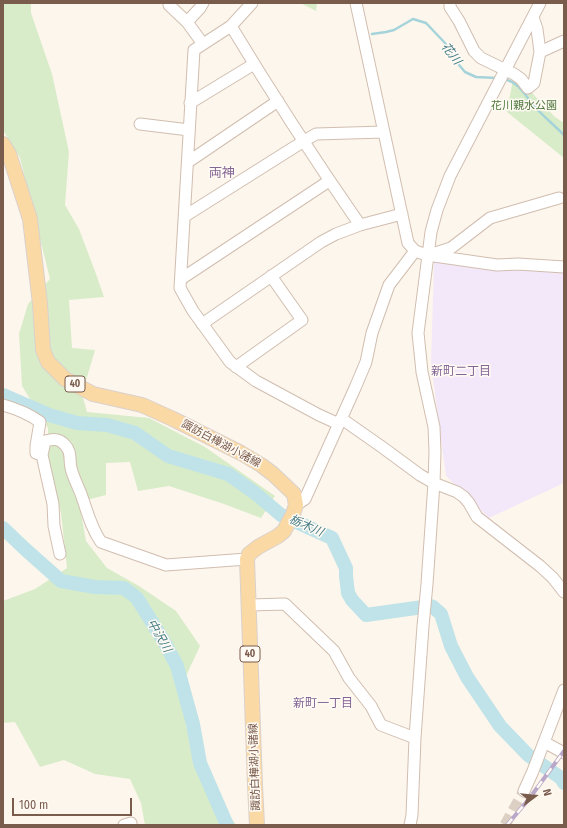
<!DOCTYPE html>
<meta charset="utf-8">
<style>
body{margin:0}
#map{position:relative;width:567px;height:828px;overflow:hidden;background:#fdf6ec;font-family:"Fira Sans Condensed",sans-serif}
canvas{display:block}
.frame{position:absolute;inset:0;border:4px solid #7a5c4d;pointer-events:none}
.north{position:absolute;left:515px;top:776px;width:40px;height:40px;-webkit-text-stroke:3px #fffaf3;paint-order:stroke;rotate:74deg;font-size:11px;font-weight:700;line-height:16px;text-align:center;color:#7a5c4d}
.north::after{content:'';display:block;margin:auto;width:14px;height:18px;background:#7a5c4d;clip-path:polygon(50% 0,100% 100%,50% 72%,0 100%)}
.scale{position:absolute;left:12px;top:798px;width:120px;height:18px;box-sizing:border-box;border:2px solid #7a5c4d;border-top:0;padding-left:5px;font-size:12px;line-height:14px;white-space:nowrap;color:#7a5c4d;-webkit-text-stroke:3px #fffaf3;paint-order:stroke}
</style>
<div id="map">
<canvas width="567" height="828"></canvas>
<div class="frame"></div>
<div class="north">N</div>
<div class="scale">100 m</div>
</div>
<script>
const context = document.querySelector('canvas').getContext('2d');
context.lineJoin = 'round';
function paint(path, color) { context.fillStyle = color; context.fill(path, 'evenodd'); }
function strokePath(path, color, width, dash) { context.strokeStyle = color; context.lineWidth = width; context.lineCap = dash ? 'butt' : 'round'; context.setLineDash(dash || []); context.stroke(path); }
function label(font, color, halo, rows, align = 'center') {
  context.font = font + ' "Fira Sans Condensed","Noto Sans JP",sans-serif'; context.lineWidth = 3; context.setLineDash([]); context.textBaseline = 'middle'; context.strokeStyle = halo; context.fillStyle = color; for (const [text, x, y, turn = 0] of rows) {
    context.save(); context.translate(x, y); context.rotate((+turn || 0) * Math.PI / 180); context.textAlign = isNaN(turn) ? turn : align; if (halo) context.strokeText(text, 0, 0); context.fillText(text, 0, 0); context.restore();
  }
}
paint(new Path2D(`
 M 427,255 L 564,267 L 564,483 L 489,518 L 446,476 L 431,364 L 434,262 Z`), '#f3e8fa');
paint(new Path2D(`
 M 3,3 L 31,3 L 31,13 L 52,74 L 69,152 L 65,205 L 79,229 L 96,274 L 104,297 L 69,300 L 72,348 L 95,350 L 82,394 L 87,412 L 149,418 L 205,447 L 275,496 L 261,518 L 224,504 L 169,486 L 138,491 L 130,462 L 106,463 L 106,495 L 79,502 L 86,541 L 107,568 L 139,586 L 176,611 L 200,646 L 179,691 L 194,762 L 236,825 L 145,825 L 141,803 L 130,779 L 95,774 L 64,760 L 40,767 L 15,722 L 3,723 L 3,601 L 35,589 L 67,568 L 61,513 L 51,476 L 48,455 L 48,428 L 22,386 L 19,334 L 28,304 L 50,279 L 20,158 L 3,130 Z
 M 300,3 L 317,3 L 316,11 Z
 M 514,74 L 555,117 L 564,123 L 564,158 L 507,112 Z`), '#d8ecc9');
strokePath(new Path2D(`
 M 372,34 L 386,32 L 394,30 L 413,19 L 426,23 L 445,43 L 454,59 L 465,72 L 476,77 L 497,78
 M 504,79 C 520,83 524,94 534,106 C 543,116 554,125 564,135`), '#a5d3da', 2.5);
strokePath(new Path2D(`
 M 3,395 L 49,415 L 77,423 L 107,425 L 135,433 L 168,456 L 228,474 L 255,493 L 281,515 L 332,538 L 346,568 L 346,576 L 348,593 L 352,600 L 366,615 L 430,606 L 433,607 L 441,614 L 451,646 L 467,677 L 500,726 L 528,755 L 561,778 L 564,783
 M 3,528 L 25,549 L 61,581 L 95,587 L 124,588 L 137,598 L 166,645 L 177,666 L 193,724 L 200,763 L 227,825`), '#bfe3e8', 14);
strokePath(new Path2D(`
 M 505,825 L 524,791`), '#dcd0c4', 11, [11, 5.5]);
const minor = new Path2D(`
 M 252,3 L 231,26 L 194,50 L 180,288 L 193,311 L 230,362 L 256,381 L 319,415 L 339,424
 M 356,3 L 408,243 L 415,251 L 427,255 L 497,265 L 518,264 L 564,267
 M 450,3 L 450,7 L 459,21 L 474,51 L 481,58 L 514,74 L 521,79 L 528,88 L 534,83 L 540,52 L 537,29 L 533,17
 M 169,5 L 187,22 L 203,44
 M 187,22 L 200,8 L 203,3
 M 231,26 C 272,94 315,160 360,225
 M 540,52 L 564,41
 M 190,103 L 254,64
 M 140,124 L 189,130
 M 188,162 L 278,101
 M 185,216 L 304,141 L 316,134 L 384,132
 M 432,254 L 451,248 L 490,218 L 559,198
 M 181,279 L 329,181
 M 202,324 L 321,242 L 336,234 L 360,225 L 402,214
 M 236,367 L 302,320 L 271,276
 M 3,405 C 17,409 28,413 40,422 L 36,446 L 36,453 L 42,455
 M 342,419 L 382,447 L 420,475 L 434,483 L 457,492 L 464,497 L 469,503 L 477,517 L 540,566 L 553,578 L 564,592
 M 296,505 L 305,499 L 355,388 L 366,362 L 372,333 L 389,285 L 415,251
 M 60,554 L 54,526 L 53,504 L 42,455 L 45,441 C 53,439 59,438 65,445 C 72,452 69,459 71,468 C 73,477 78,486 81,494 C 87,511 91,528 101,542 L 166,565 L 247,559
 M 249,605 L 285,604 L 334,651 L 349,678 L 371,706 L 381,725 L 415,738
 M 544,742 L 564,753
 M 524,791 L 533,771 L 564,690
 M 124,825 L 131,823
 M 410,825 L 412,815 L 415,738 L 423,626 L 427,584 L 434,483 L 435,452 L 434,427 L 422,372 L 418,333 L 431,232 L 437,210 L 450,176 L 540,3`);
const major = new Path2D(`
 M 3,144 L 9,154 L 30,219 L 40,304 L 43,350 L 48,362 L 65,379 L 93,394 L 142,405 L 173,419 L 241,453 L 261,465 L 273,474 L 294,494 L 296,505 L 293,514 L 284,531 L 278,536 L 258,547 L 249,554 L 247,559 L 255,785 L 257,825`);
strokePath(minor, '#d1beb0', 13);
strokePath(major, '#dad1cd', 16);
strokePath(minor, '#fff', 11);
strokePath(major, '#fbd9a5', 14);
const rail = new Path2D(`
 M 507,825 L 529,799 L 564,751`);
strokePath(rail, '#b9a8c9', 4);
strokePath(rail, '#fffaf3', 2.5, [8]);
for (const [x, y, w] of [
 [75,384,20],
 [250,654,20]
]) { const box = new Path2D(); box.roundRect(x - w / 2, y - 8, w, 16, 3); context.fillStyle = '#fffaf3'; context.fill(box); strokePath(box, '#7a5c4d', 1); }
label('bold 10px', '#7a5c4d', null, [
 ["40",75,384],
 ["40",250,654]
]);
label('11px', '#537a41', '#fffaf3', [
 ["花川親水公園",524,106]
]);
label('11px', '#7a5c4d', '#fffaf3', [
 ["諏訪白樺湖小諸線",221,444,28],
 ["諏訪白樺湖小諸線",255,767,-92]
]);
label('italic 12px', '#437c86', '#fffaf3', [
 ["花川",451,54,52],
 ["栃木川",306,526,24],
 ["中沢川",159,636,60]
]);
label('12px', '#846695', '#fffaf3', [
 ["新町二丁目",461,372],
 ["新町一丁目",323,704]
]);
label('13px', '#846695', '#fffaf3', [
 ["両神",222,173]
]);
</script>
